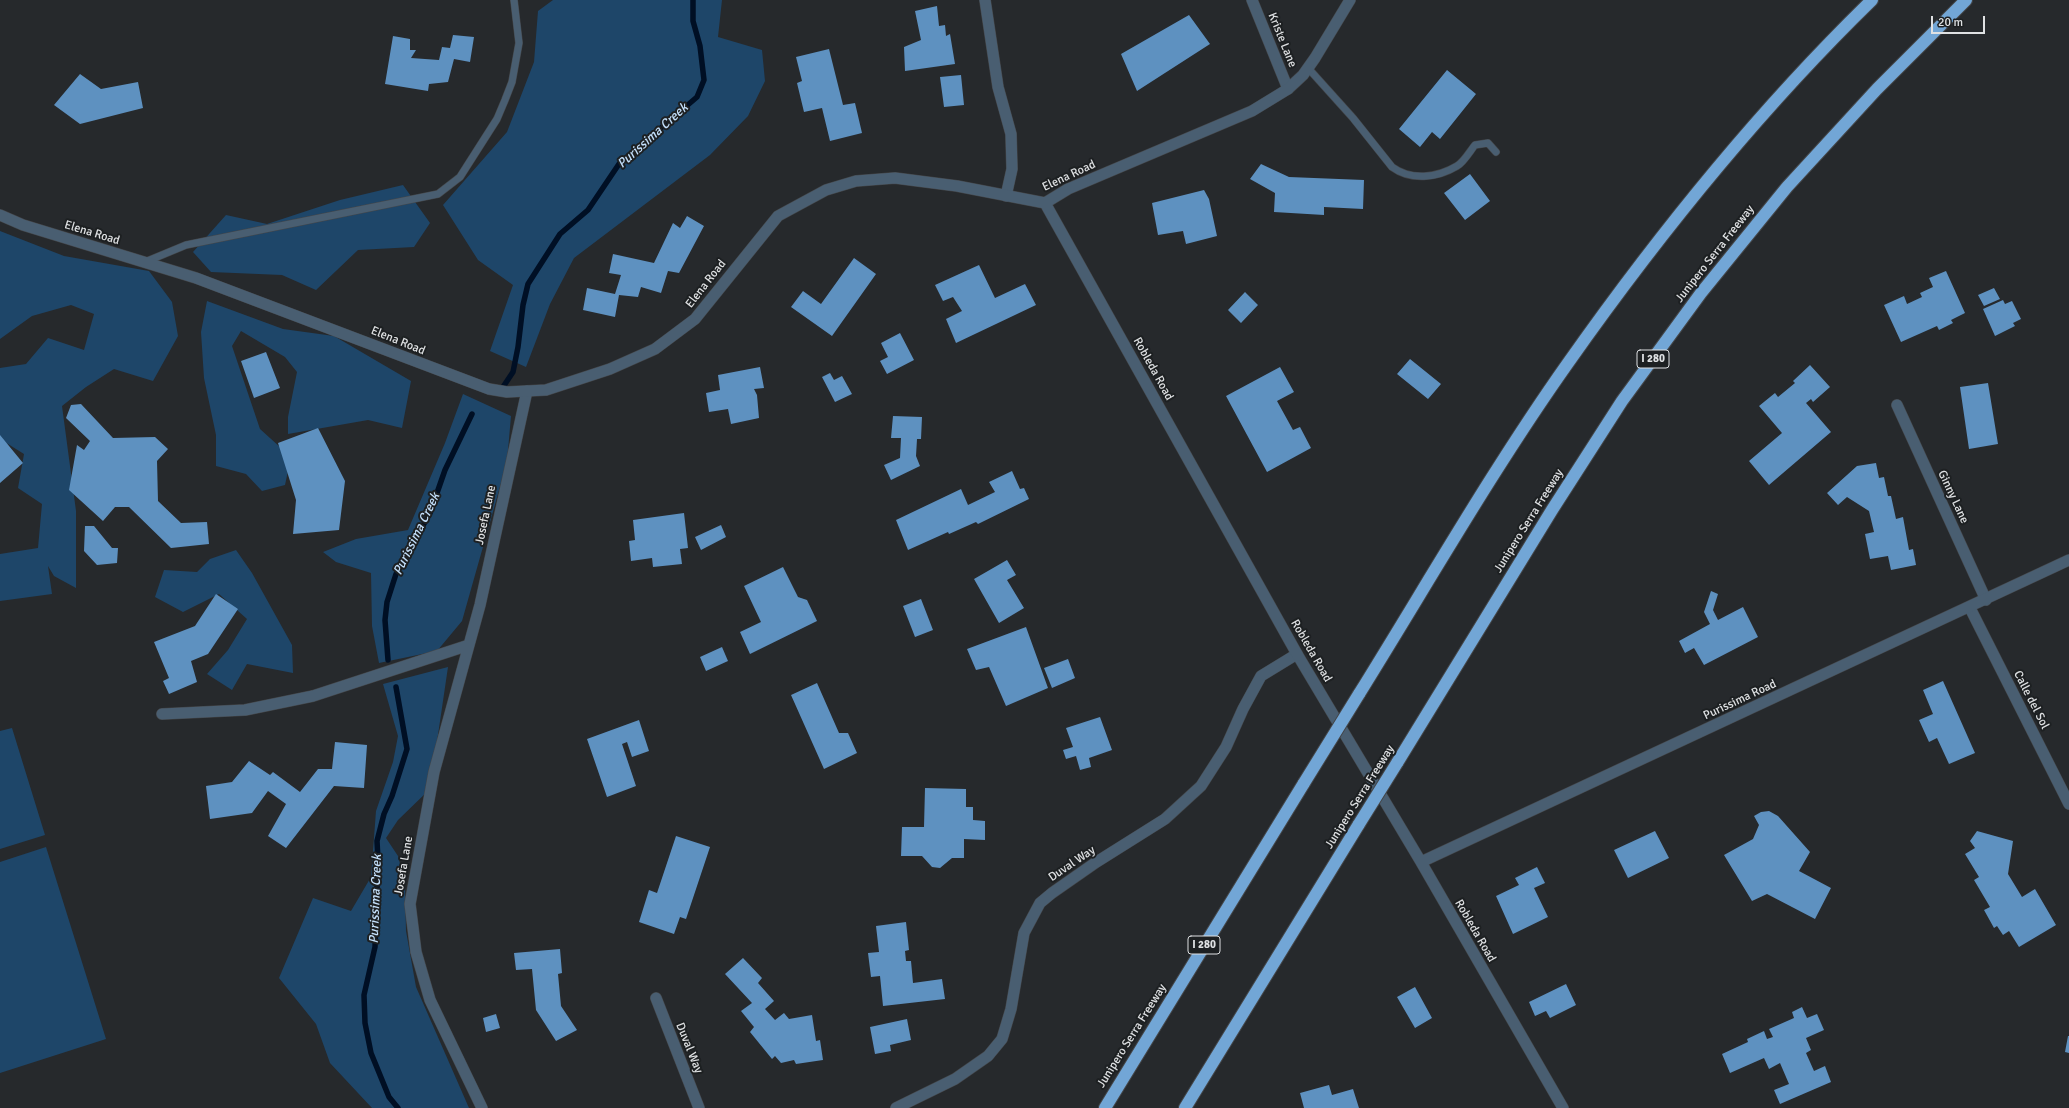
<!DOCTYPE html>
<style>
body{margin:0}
#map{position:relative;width:2069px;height:1108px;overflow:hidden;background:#26292c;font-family:Signika,sans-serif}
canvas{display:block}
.scale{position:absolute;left:1931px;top:16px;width:54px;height:18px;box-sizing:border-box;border:2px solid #dfe1e3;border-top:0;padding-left:5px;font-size:12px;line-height:14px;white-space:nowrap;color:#dfe1e3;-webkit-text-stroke:3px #1d2022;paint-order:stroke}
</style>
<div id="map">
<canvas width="2069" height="1108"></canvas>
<div class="scale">20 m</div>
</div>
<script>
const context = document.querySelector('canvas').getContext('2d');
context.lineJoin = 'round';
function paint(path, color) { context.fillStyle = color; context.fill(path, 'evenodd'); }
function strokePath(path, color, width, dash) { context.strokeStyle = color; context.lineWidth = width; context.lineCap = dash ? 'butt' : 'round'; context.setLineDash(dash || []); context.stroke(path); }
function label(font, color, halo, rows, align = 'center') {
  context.font = font + ' Signika,sans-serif'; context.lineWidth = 4; context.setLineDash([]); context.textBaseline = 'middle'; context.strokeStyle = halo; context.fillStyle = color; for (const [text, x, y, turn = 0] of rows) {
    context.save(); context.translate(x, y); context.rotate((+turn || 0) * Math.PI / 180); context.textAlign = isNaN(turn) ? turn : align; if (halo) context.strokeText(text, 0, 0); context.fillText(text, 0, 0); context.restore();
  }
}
paint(new Path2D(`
 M 553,0 L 722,0 L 718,37 L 762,50 L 765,81 L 748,116 L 710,155 L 574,258 L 550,304 L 526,367 L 490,351 L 513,285 L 478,260 L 443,205 L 507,132 L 534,62 L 538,11 Z
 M 403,185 L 430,223 L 414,247 L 358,250 L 316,290 L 282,275 L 211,272 L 193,252 L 226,215 L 267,224 L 340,200 Z
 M 0,231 L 64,256 L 149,271 L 172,302 L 178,336 L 153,381 L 114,369 L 86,387 L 62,406 L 76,511 L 76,588 L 54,576 L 48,566 L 52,594 L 0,601 L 0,554 L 38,548 L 42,504 L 18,488 L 24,454 L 0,439 L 0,368 L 26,364 L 48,338 L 84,350 L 94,314 L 71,305 L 32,316 L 0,339 Z
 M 207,301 L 283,329 L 334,336 L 411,381 L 402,428 L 368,420 L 288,434 L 288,417 L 297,372 L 285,357 L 241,331 L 232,346 L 260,429 L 291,457 L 285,485 L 262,491 L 246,474 L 216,466 L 216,435 L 204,378 L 201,332 Z
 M 463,394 L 511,416 L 507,462 L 462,621 L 437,651 L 379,663 L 372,626 L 371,573 L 336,562 L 323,552 L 356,539 L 408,530 L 445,443 Z
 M 236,550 L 252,573 L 292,645 L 293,673 L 247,664 L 232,690 L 207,674 L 228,650 L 247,619 L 219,594 L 183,612 L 155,597 L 164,570 L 197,572 L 210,559 Z
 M 448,667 L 430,789 L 398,820 L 386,838 L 398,856 L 405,884 L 406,931 L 416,987 L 469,1108 L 372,1108 L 330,1063 L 316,1024 L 279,978 L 313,898 L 351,911 L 371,877 L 376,811 L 393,762 L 398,736 L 383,684 Z
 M 12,728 L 45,835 L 0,849 L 0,731 Z
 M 46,847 L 106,1039 L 0,1073 L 0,862 Z`), '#1e4669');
strokePath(new Path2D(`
 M 503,387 L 513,372 L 518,347 L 523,305 L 528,284 L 560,234 L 588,210 L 619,164 L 697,97 L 704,80 L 700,46 L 693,21 L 693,0
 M 388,660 L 385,620 L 387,602 L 396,574 L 430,513 L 445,470 L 472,414
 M 396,687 L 407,749 L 392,796 L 384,814 L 377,841 L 378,860 L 375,947 L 364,995 L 365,1023 L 371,1053 L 389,1097 L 398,1108`), '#000f24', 5.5);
paint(new Path2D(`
 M 937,6 L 939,26 L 945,25 L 946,36 L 950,34 L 955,64 L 905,71 L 904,47 L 921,40 L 915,11 Z
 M 1189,15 L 1210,44 L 1137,91 L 1121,54 Z
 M 453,35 L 474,37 L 470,62 L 454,59 L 448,82 L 429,84 L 428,91 L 385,84 L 393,36 L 410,39 L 410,50 L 416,50 L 411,58 L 439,60 L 442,47 L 450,48 Z
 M 829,49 L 843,105 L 855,103 L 862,133 L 830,141 L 822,108 L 804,112 L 797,83 L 802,81 L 796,57 Z
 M 1447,70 L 1476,94 L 1440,139 L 1432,132 L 1420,147 L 1399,129 Z
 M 80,74 L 101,89 L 138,82 L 143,108 L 80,124 L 54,105 Z
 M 961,75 L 964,105 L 944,107 L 940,77 Z
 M 1261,164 L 1289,177 L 1364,180 L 1363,209 L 1324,207 L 1324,215 L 1274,212 L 1275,193 L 1250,179 Z
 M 1470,174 L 1490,201 L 1465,220 L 1444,193 Z
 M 1204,190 L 1209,199 L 1217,236 L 1186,244 L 1183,231 L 1158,235 L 1152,203 Z
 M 687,216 L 704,226 L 679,273 L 668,271 L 661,293 L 641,287 L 638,297 L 619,295 L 615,317 L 583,310 L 587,288 L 615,294 L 621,275 L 609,273 L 613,254 L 654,263 L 673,223 L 680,228 Z
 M 854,258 L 876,274 L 832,336 L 791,307 L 803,291 L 821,304 Z
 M 979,265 L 995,298 L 1025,284 L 1036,305 L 956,343 L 946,319 L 962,311 L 953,297 L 943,301 L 935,285 Z
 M 1946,271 L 1965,313 L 1951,320 L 1953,323 L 1939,330 L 1937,326 L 1901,342 L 1884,305 L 1904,296 L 1907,304 L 1922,297 L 1920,293 L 1933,287 L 1929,278 Z
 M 1994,288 L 2000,299 L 1984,306 L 1978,295 Z
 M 1245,292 L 1258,305 L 1241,323 L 1228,310 Z
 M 2003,300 L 2005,304 L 2012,301 L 2021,319 L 2013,323 L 2015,326 L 1995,336 L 1983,309 Z
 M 900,333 L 914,360 L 887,374 L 880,361 L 888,357 L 881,343 Z
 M 266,352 L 280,388 L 254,398 L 241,361 Z
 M 1410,359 L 1441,384 L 1428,399 L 1397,374 Z
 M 1810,365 L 1830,387 L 1813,402 L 1811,399 L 1806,403 L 1831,432 L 1769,485 L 1749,461 L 1782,433 L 1759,406 L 1775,393 L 1778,397 L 1795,383 L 1793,381 Z
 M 760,367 L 764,388 L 754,389 L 757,395 L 759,418 L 731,424 L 728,409 L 709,412 L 706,393 L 720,390 L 718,375 Z
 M 1280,367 L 1294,392 L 1277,401 L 1293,430 L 1300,427 L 1311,448 L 1267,472 L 1226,396 Z
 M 830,373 L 834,380 L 842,376 L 852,394 L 835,402 L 822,377 Z
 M 1988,383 L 1998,444 L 1969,449 L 1960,387 Z
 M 81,404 L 113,438 L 155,437 L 168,449 L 157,461 L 158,501 L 181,523 L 207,522 L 209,544 L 171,548 L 129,507 L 115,507 L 103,521 L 69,490 L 77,445 L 84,450 L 90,441 L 66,418 L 71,405 Z
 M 893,416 L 922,417 L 921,439 L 917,439 L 916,456 L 920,466 L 891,480 L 884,465 L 900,458 L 901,438 L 891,438 Z
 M 318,428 L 345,481 L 339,530 L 293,534 L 296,500 L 278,443 Z
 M 0,435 L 23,463 L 0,483 Z
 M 1876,463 L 1879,478 L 1884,477 L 1888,496 L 1891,496 L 1896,519 L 1903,517 L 1909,550 L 1913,549 L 1916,565 L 1891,570 L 1888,556 L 1870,559 L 1865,534 L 1874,532 L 1869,511 L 1847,497 L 1838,505 L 1827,493 L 1857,466 Z
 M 1012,471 L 1020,489 L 1024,488 L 1029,499 L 978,524 L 976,522 L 949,534 L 948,532 L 908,550 L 896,520 L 961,489 L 968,505 L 995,492 L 989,482 Z
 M 684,513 L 688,548 L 680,549 L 682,564 L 653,567 L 652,558 L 631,561 L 629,541 L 635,540 L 633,520 Z
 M 721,525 L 726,537 L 701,550 L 695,537 Z
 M 85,526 L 94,526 L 112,548 L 118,548 L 117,563 L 97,565 L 84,551 Z
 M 1007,560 L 1016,575 L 1007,580 L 1024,608 L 999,623 L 974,579 Z
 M 783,567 L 798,597 L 807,600 L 817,621 L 750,654 L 740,632 L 761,622 L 744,586 Z
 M 1711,591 L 1718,594 L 1713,610 L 1718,620 L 1743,607 L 1758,637 L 1704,665 L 1694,648 L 1685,653 L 1679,641 L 1710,624 L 1704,612 Z
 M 216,594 L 238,609 L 208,654 L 191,661 L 197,682 L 169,694 L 163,681 L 169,678 L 154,642 L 195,626 Z
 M 921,599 L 933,630 L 915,637 L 903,606 Z
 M 1026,627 L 1048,688 L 1006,706 L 989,667 L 976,670 L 967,649 Z
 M 722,647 L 728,661 L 706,671 L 700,657 Z
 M 1068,659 L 1075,678 L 1052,688 L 1044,668 Z
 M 1943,681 L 1975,753 L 1949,764 L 1937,738 L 1929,742 L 1919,720 L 1933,714 L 1923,690 Z
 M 817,683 L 839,733 L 848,733 L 857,753 L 824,769 L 791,695 Z
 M 1100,717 L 1112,750 L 1089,758 L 1091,767 L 1080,770 L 1076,756 L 1066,759 L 1063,750 L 1073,747 L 1066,728 Z
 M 639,720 L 649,751 L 632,757 L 627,742 L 622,744 L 636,786 L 607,797 L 587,739 Z
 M 335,742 L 367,745 L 364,788 L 334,786 L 286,848 L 268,836 L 286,804 L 268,791 L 252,813 L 210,819 L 206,786 L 232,782 L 249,761 L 270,775 L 273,772 L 300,792 L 318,769 L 332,769 Z
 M 925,788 L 966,789 L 966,807 L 973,807 L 973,820 L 985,821 L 985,840 L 964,839 L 964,858 L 952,858 L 940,868 L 932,867 L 922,856 L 901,856 L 902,827 L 924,827 Z
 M 1769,811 L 1778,816 L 1810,852 L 1799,871 L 1831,888 L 1815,919 L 1767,894 L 1752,901 L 1724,855 L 1753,839 L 1759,825 L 1754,816 L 1761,812 Z
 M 1655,831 L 1669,858 L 1628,878 L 1614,850 Z
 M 1977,831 L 2013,841 L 2008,874 L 2022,897 L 2035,889 L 2056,925 L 2019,947 L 2009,931 L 2003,935 L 1997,926 L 1994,928 L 1984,910 L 1990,907 L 1974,880 L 1979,877 L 1965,854 L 1975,848 L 1970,841 Z
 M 676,836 L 710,847 L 686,919 L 680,917 L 674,934 L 639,922 L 649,890 L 657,893 Z
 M 1537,867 L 1545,883 L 1534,888 L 1548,917 L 1513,934 L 1496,896 L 1519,885 L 1515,878 Z
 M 906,922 L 909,950 L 905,951 L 906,961 L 911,961 L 913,983 L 942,979 L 945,999 L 883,1006 L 880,976 L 871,977 L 868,953 L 879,952 L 876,926 Z
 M 560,949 L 562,973 L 558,974 L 561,1006 L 577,1030 L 556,1041 L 536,1010 L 532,969 L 516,970 L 514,953 Z
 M 743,958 L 762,978 L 758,983 L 774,1001 L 765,1009 L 775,1020 L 784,1013 L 789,1019 L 812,1015 L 816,1041 L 820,1040 L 823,1060 L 796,1064 L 794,1060 L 781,1063 L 775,1056 L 772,1059 L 750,1032 L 754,1027 L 741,1011 L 752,1003 L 725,974 Z
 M 1566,984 L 1576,1005 L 1550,1018 L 1546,1011 L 1535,1016 L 1529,1002 Z
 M 1415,987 L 1432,1018 L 1415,1028 L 1397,997 Z
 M 1802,1007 L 1807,1018 L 1817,1014 L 1824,1030 L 1806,1038 L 1811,1050 L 1806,1053 L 1814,1071 L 1825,1066 L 1831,1082 L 1780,1104 L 1774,1090 L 1789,1084 L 1780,1063 L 1769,1069 L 1764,1058 L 1730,1073 L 1722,1054 L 1748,1042 L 1747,1039 L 1764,1031 L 1767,1039 L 1773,1037 L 1769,1029 L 1794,1018 L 1792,1012 Z
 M 496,1014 L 500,1028 L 486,1032 L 483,1018 Z
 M 907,1019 L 911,1040 L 890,1045 L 891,1051 L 875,1054 L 870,1027 Z
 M 2068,1036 L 2069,1036 L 2069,1053 L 2065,1052 Z
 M 1329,1085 L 1332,1095 L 1353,1089 L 1359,1108 L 1304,1108 L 1300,1093 Z`), '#5e91c0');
const service = new Path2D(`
 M 1308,68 L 1353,118 L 1392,167 C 1411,181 1437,178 1457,166 C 1464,162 1470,151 1475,145 L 1488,143 L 1496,152
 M 145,262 L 186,245 L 438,194 L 460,177 L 497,119 L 505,100 L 512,82 L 519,43 L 514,0`);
const minor = new Path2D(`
 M 985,0 L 998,87 L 1011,134 L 1012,169 L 1006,196
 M 1252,0 L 1288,89
 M 1897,405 L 1986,600
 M 1970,608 L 2069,804
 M 162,714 L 245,710 L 313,696 L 469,645
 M 656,998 L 699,1108
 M 482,1108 L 430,1000 L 416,952 L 410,904 L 434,772 L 480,605 L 527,391
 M 896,1108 L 955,1079 L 988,1056 L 1002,1039 L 1011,1009 L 1024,933 L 1040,903 L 1052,893 L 1095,863 L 1165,819 L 1201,786 L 1226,747 L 1243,709 L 1261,676 L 1297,654`);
const tertiary = new Path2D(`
 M 1045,203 L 1297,654 L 1421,862 L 1563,1108
 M 0,215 L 23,225 L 196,278 L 489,389 L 507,392 L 546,390 L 610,369 L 655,349 L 695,319 L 778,216 L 826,190 L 856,181 L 895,178 L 957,186 L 1045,203 L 1068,189 L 1252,111 L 1288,89 L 1303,75 L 1315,58 L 1350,0
 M 1421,862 L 2069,560`);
const motorway = new Path2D(`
 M 1359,694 C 1428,583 1493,469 1568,363 C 1659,234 1759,110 1872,0
 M 1397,763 L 1552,510 L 1622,401 L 1701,293 L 1787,187 L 1877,89 L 1966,0
 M 1105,1108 L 1304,783
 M 1185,1108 L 1359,824`);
strokePath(service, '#444649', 8);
strokePath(minor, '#444649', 12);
strokePath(tertiary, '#444649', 12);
strokePath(motorway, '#444649', 14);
strokePath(service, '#495e71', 7);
strokePath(minor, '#495e71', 11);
strokePath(tertiary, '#495e71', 11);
strokePath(motorway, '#72a6d6', 12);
const motorwayBridge = new Path2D(`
 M 1304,783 L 1359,694
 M 1359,824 L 1397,763`);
strokePath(motorwayBridge, '#444649', 14, []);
strokePath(motorwayBridge, '#72a6d6', 12);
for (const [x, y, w] of [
 [1653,359,32],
 [1204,945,32]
]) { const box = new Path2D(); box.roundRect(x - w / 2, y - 9, w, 18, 3); context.fillStyle = '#1d2022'; context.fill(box); strokePath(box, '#dfe1e3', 1); }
label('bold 11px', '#dfe1e3', null, [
 ["I 280",1653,359],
 ["I 280",1204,945]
]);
label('12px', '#dfe1e3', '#1d2022', [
 ["Kriste Lane",1282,40,68],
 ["Elena Road",1069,176,-25],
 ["Elena Road",92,233,17],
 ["Junipero Serra Freeway",1715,254,-52],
 ["Elena Road",706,284,-52],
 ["Elena Road",398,341,22],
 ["Robleda Road",1153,369,61],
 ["Ginny Lane",1953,497,65],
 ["Josefa Lane",486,515,-78],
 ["Junipero Serra Freeway",1529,521,-58],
 ["Robleda Road",1311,651,60],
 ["Purissima Road",1740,700,-25],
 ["Calle del Sol",2031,700,63],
 ["Junipero Serra Freeway",1360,797,-58],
 ["Duval Way",1072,864,-34],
 ["Josefa Lane",404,866,-80],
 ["Robleda Road",1475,931,60],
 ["Junipero Serra Freeway",1132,1036,-58],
 ["Duval Way",689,1048,68]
]);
label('italic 13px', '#c4e0fb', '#1d2022', [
 ["Purissima Creek",653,136,-42],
 ["Purissima Creek",417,534,-64],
 ["Purissima Creek",376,899,-88]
]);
</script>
